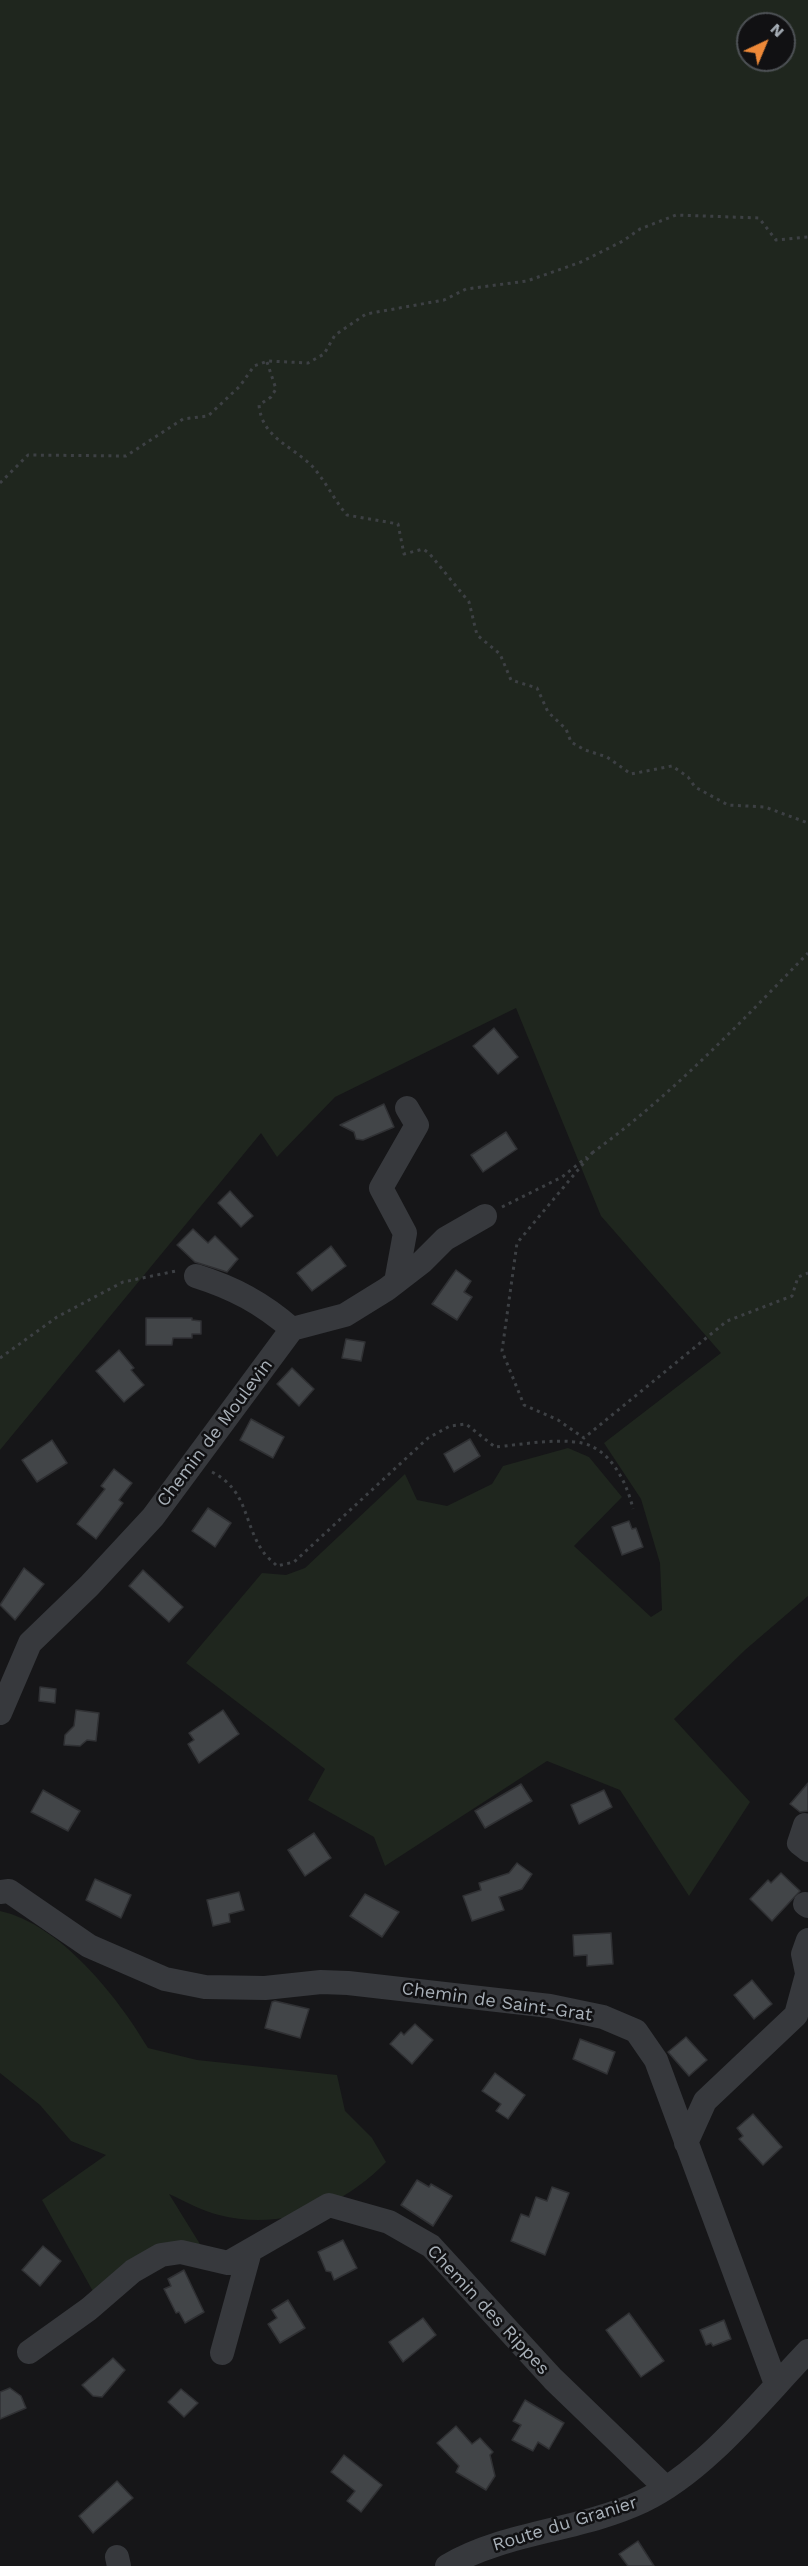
<!DOCTYPE html>
<style>
body{margin:0}
#map{position:relative;width:808px;height:2566px;overflow:hidden;background:#161618;font-family:"Work Sans",sans-serif}
canvas{display:block}
.north{position:absolute;left:736px;top:12px;width:60px;height:60px;box-sizing:border-box;background:#111113;border:2px solid #4d5155;border-radius:50%;rotate:44deg;font-size:16px;font-weight:700;line-height:24px;text-align:center;color:#a8b0b8}
.north::after{content:'';display:block;margin:auto;width:21px;height:27px;background:#ee8938;clip-path:polygon(50% 0,100% 100%,50% 72%,0 100%)}
</style>
<div id="map">
<canvas width="808" height="2566"></canvas>
<div class="north">N</div>
</div>
<script>
const context = document.querySelector('canvas').getContext('2d');
context.lineJoin = 'round';
function paint(path, color) { context.fillStyle = color; context.fill(path, 'evenodd'); }
function strokePath(path, color, width, dash) { context.strokeStyle = color; context.lineWidth = width; context.lineCap = dash ? 'butt' : 'round'; context.setLineDash(dash || []); context.stroke(path); }
function label(font, color, halo, rows, align = 'center') {
  context.font = font + ' "Work Sans",sans-serif'; context.lineWidth = 5; context.setLineDash([]); context.textBaseline = 'middle'; context.strokeStyle = halo; context.fillStyle = color; for (const [text, x, y, turn = 0] of rows) {
    context.save(); context.translate(x, y); context.rotate((+turn || 0) * Math.PI / 180); context.textAlign = isNaN(turn) ? turn : align; if (halo) context.strokeText(text, 0, 0); context.fillText(text, 0, 0); context.restore();
  }
}
paint(new Path2D(`
 M 0,0 L 808,0 L 808,1596 L 745,1650 L 674,1719 L 750,1802 L 689,1896 L 620,1790 L 547,1761 L 385,1866 L 374,1837 L 308,1800 L 325,1769 L 186,1663 L 262,1573 L 286,1575 L 305,1568 L 405,1474 L 417,1500 L 447,1506 L 492,1484 L 503,1466 L 568,1448 L 589,1457 L 622,1497 L 574,1546 L 651,1617 L 662,1610 L 660,1563 L 641,1499 L 604,1443 L 721,1353 L 601,1216 L 516,1008 L 335,1097 L 277,1157 L 261,1133 L 0,1450 ZM 748,24 L 784,24 L 784,60 L 748,60 Z
 M 0,1911 C 60,1924 118,1997 148,2048 L 197,2060 L 337,2075 L 345,2111 L 372,2138 L 386,2162 C 343,2207 281,2231 219,2215 C 202,2211 185,2201 169,2194 L 203,2249 L 95,2295 L 42,2200 L 106,2155 L 71,2141 L 40,2105 L 0,2073 Z`), '#1f261e');
const building = new Path2D(`
 M 494,1028 L 518,1057 L 498,1074 L 473,1046 Z
 M 384,1104 L 394,1127 L 363,1140 L 356,1139 L 354,1132 L 340,1125 Z
 M 506,1132 L 517,1149 L 483,1172 L 471,1155 Z
 M 230,1191 L 253,1216 L 241,1227 L 218,1203 Z
 M 193,1229 L 208,1243 L 215,1236 L 238,1259 L 227,1272 L 195,1262 L 177,1245 Z
 M 331,1246 L 346,1266 L 312,1291 L 297,1273 Z
 M 456,1270 L 471,1281 L 464,1292 L 472,1297 L 457,1320 L 432,1304 Z
 M 146,1318 L 192,1318 L 192,1320 L 201,1321 L 201,1334 L 192,1334 L 192,1338 L 173,1338 L 172,1345 L 146,1345 Z
 M 346,1339 L 365,1342 L 361,1361 L 342,1358 Z
 M 119,1350 L 134,1368 L 131,1370 L 144,1385 L 124,1402 L 96,1371 Z
 M 292,1368 L 314,1389 L 299,1406 L 277,1384 Z
 M 251,1419 L 284,1437 L 273,1458 L 240,1440 Z
 M 470,1439 L 480,1456 L 454,1472 L 444,1454 Z
 M 52,1440 L 67,1463 L 37,1482 L 22,1460 Z
 M 114,1469 L 132,1483 L 119,1500 L 123,1503 L 96,1539 L 77,1524 L 105,1489 L 101,1486 Z
 M 208,1508 L 231,1523 L 215,1547 L 192,1531 Z
 M 629,1521 L 632,1529 L 636,1528 L 643,1547 L 622,1555 L 612,1527 Z
 M 24,1568 L 44,1584 L 15,1620 L 0,1605 Z
 M 143,1570 L 183,1607 L 169,1622 L 129,1586 Z
 M 40,1687 L 56,1689 L 55,1703 L 39,1701 Z
 M 76,1710 L 99,1713 L 96,1741 L 87,1740 L 80,1746 L 64,1745 L 65,1735 L 74,1726 Z
 M 223,1710 L 239,1734 L 199,1763 L 188,1744 L 194,1740 L 189,1733 Z
 M 808,1783 L 808,1811 L 800,1812 L 790,1804 Z
 M 521,1784 L 532,1801 L 485,1828 L 475,1811 Z
 M 43,1790 L 80,1811 L 68,1831 L 31,1812 Z
 M 604,1790 L 612,1807 L 579,1824 L 571,1805 Z
 M 314,1833 L 331,1858 L 305,1876 L 288,1850 Z
 M 517,1863 L 532,1874 L 522,1889 L 499,1897 L 504,1910 L 472,1921 L 463,1896 L 481,1890 L 479,1883 L 509,1873 Z
 M 781,1873 L 800,1891 L 772,1921 L 750,1899 L 768,1880 L 771,1883 Z
 M 95,1879 L 131,1895 L 121,1918 L 86,1900 Z
 M 239,1892 L 244,1910 L 229,1914 L 230,1922 L 213,1926 L 207,1900 Z
 M 365,1894 L 399,1912 L 382,1937 L 350,1916 Z
 M 611,1933 L 613,1964 L 587,1966 L 587,1955 L 574,1956 L 573,1935 Z
 M 752,1980 L 772,2004 L 754,2019 L 734,1995 Z
 M 275,2001 L 309,2009 L 300,2038 L 265,2028 L 272,2002 Z
 M 415,2024 L 433,2040 L 412,2064 L 390,2044 L 401,2032 L 404,2035 Z
 M 686,2037 L 707,2060 L 689,2076 L 668,2052 Z
 M 580,2039 L 615,2052 L 607,2074 L 573,2059 Z
 M 495,2073 L 525,2095 L 508,2119 L 496,2111 L 501,2104 L 482,2091 Z
 M 753,2114 L 782,2147 L 763,2165 L 739,2139 L 743,2136 L 737,2128 Z
 M 417,2180 L 429,2187 L 431,2184 L 452,2196 L 433,2226 L 401,2205 Z
 M 552,2187 L 569,2193 L 545,2255 L 511,2241 L 521,2214 L 529,2217 L 536,2197 L 547,2201 Z
 M 343,2240 L 357,2268 L 334,2280 L 331,2272 L 326,2271 L 318,2252 Z
 M 43,2246 L 61,2261 L 40,2286 L 22,2270 Z
 M 184,2270 L 204,2312 L 185,2323 L 179,2312 L 176,2313 L 164,2289 L 171,2286 L 168,2279 Z
 M 288,2300 L 305,2328 L 280,2343 L 268,2324 L 277,2318 L 272,2310 Z
 M 629,2313 L 664,2361 L 641,2377 L 606,2330 Z
 M 423,2318 L 436,2335 L 403,2362 L 389,2342 Z
 M 724,2320 L 731,2339 L 713,2346 L 711,2343 L 706,2345 L 700,2330 Z
 M 113,2358 L 125,2370 L 102,2397 L 93,2396 L 82,2385 Z
 M 10,2388 L 21,2396 L 26,2408 L 0,2419 L 0,2392 Z
 M 181,2389 L 198,2403 L 184,2417 L 168,2402 Z
 M 525,2400 L 564,2423 L 549,2449 L 538,2442 L 533,2451 L 512,2440 L 521,2425 L 513,2421 Z
 M 456,2426 L 472,2444 L 480,2438 L 493,2452 L 490,2455 L 495,2476 L 486,2490 L 456,2472 L 459,2466 L 437,2443 Z
 M 344,2455 L 382,2485 L 361,2512 L 347,2501 L 355,2491 L 331,2472 Z
 M 117,2481 L 133,2498 L 93,2533 L 79,2516 Z
 M 638,2541 L 654,2566 L 628,2566 L 619,2554 Z`);
paint(building, '#424548');
strokePath(building, '#303134', 1.5);
strokePath(new Path2D(`
 M 267,362 L 276,389 L 271,397 L 259,405 C 262,438 291,445 312,466 C 325,480 334,500 347,515 L 398,524 L 404,554 L 423,549 L 429,553 L 469,602 L 477,635 L 500,654 L 511,680 L 537,688 L 548,712 L 566,729 L 571,742 L 585,750 L 607,757 L 631,774 L 672,766 L 688,777 L 695,787 L 728,805 L 765,807 L 808,823
 M 0,483 L 28,455 L 126,456 L 183,419 L 208,416 L 240,386 L 254,366 L 268,361 L 308,363 L 324,354 L 335,335 L 366,314 L 444,300 L 466,289 L 527,281 L 581,262 L 623,241 L 640,229 L 676,215 L 759,218 L 776,240 L 808,237
 M 593,1152 L 517,1243 L 502,1351 L 524,1405 L 558,1420 L 584,1438 L 727,1321 L 792,1296 L 798,1277 L 808,1273
 M 592,1153 C 671,1096 740,1023 808,953
 M 502,1207 L 562,1177 L 587,1157
 M 0,1358 L 57,1317 L 123,1282 L 176,1271
 M 212,1472 C 249,1491 243,1524 264,1553 C 267,1557 273,1562 277,1566 L 294,1562 L 428,1438 L 450,1426 L 466,1424 L 495,1447 C 519,1445 572,1435 593,1447 C 615,1458 628,1487 633,1509`), '#3d4044', 3, [3, 4.5]);
strokePath(new Path2D(`
 M 196,1276 C 234,1288 262,1303 292,1329
 M 396,1282 L 405,1233 L 381,1188 L 417,1125 L 407,1108
 M 0,1713 L 30,1643 L 89,1586 L 153,1517 L 292,1329 L 345,1315 L 387,1289 L 422,1262 L 445,1239 L 485,1216
 M 805,1825 L 799,1843 L 808,1850
 M 0,1892 L 9,1891 L 89,1946 L 165,1979 L 205,1987 L 265,1988 L 321,1982 L 348,1983 L 550,2006 L 603,2017 L 636,2031 L 656,2060 L 776,2384
 M 805,1904 L 808,1906
 M 807,1973 L 803,1954 L 808,1940
 M 686,2143 L 705,2101 L 796,2015 L 808,1971
 M 29,2352 L 89,2309 L 133,2271 L 161,2255 L 181,2252 L 228,2263 L 329,2205 L 389,2222 L 431,2246 L 553,2379 L 666,2488
 M 222,2353 L 250,2251
 M 117,2557 L 119,2566
 M 447,2566 C 507,2531 580,2531 643,2501 C 706,2471 760,2401 808,2351`), '#37393d', 24);
label('18px', '#a8b0b8', '#111113', [
 ["Chemin de Moulevin",215,1433,-53],
 ["Chemin de Saint-Grat",497,2002,8],
 ["Chemin des Rippes",488,2310,47],
 ["Route du Granier",565,2524,-17]
]);
</script>
